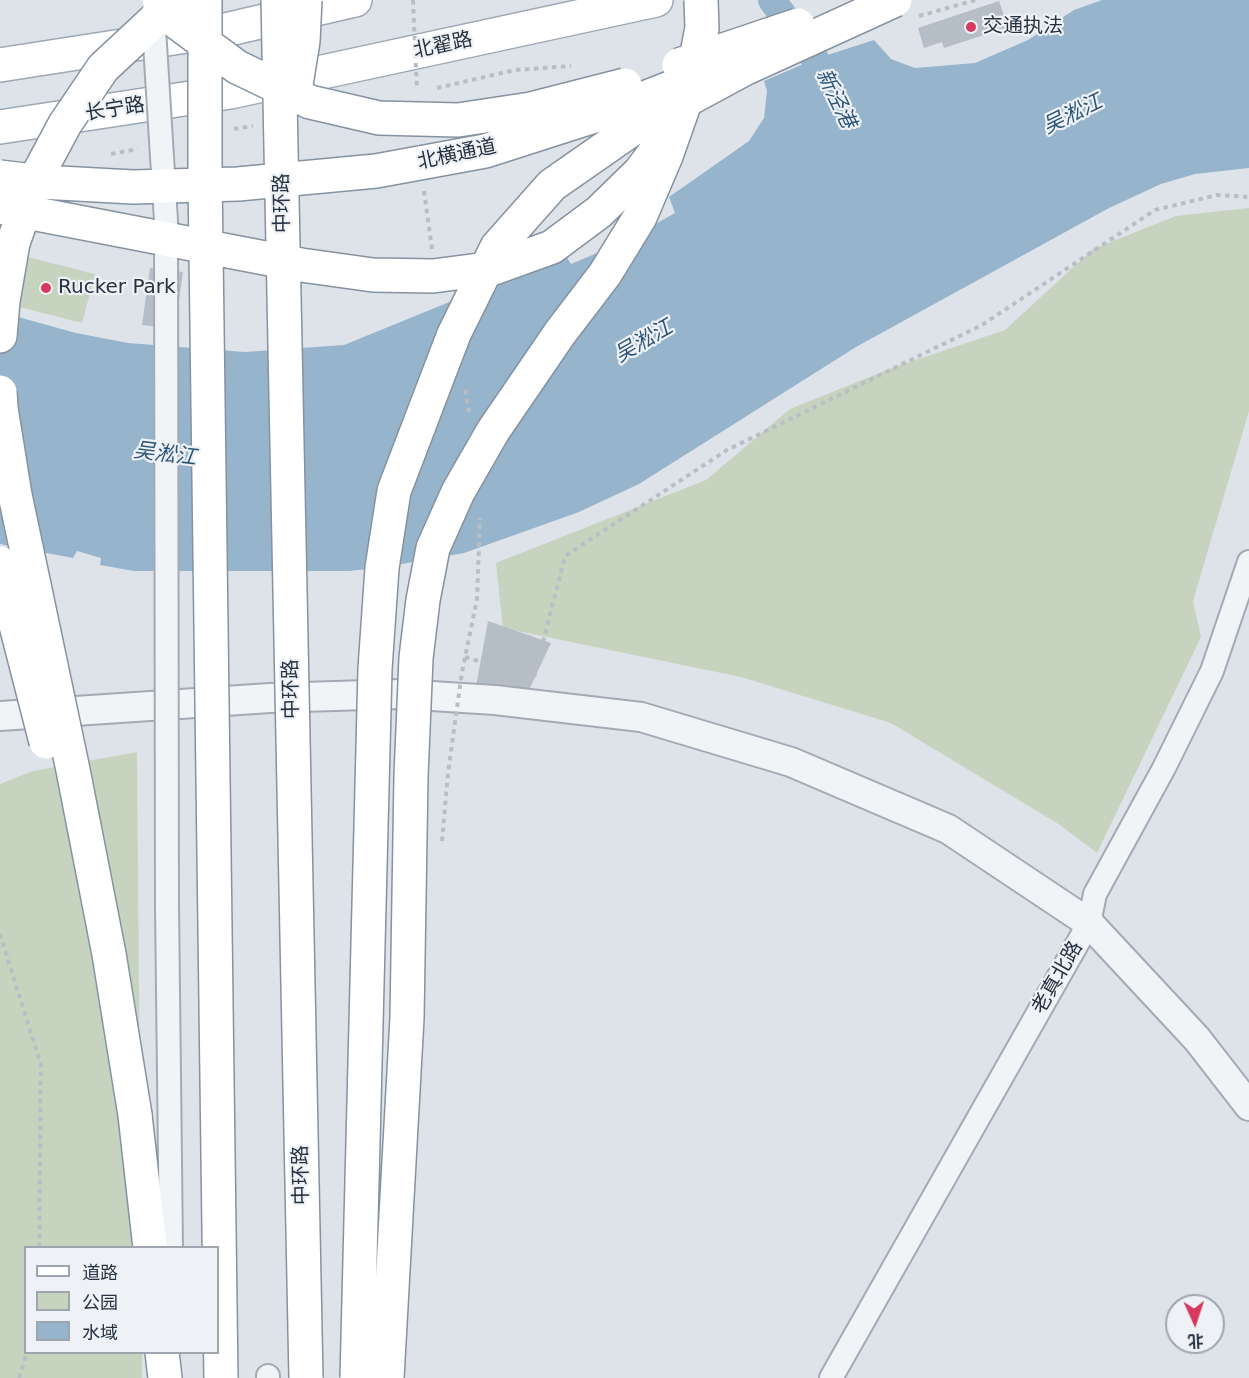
<!DOCTYPE html>
<meta charset="utf-8">
<style>
body{margin:0}
#map{position:relative;width:1249px;height:1378px;overflow:hidden;background:#dee3e9;font-family:"DejaVu Sans","Noto Sans SC",sans-serif}
canvas{display:block}
.legend{position:absolute;left:24px;top:1246px;width:195px;height:108px;box-sizing:border-box;background:#eef2f6;border:2px solid #9ea5ae;margin:0;padding:8px 10px;list-style:none;font-size:18px;color:#263241}
.legend li{display:flex;align-items:center;gap:12px;height:30px}
.legend b{width:30px;border:2px solid #9ea5ae}
.north{position:absolute;left:1165px;top:1294px;width:60px;height:60px;box-sizing:border-box;background:#eef2f6;border:2px solid #9ea5ae;border-radius:50%;rotate:177deg;font-size:16px;font-weight:700;line-height:24px;text-align:center;color:#263241}
.north::after{content:'';display:block;margin:auto;width:21px;height:27px;background:#d8395e;clip-path:polygon(50% 0,100% 100%,50% 72%,0 100%)}
</style>
<div id="map">
<canvas width="1249" height="1378"></canvas>
<ul class="legend">
<li><b style="height:8px;background:#fff"></b>道路</li>
<li><b style="height:16px;background:#c6d3be"></b>公园</li>
<li><b style="height:16px;background:#96b5cc"></b>水域</li>
</ul>
<div class="north">北</div>
</div>
<script>
const context = document.querySelector('canvas').getContext('2d');
context.lineJoin = 'round';
function paint(path, color) { context.fillStyle = color; context.fill(path, 'evenodd'); }
function strokePath(path, color, width, dash) { context.strokeStyle = color; context.lineWidth = width; context.lineCap = dash ? 'butt' : 'round'; context.setLineDash(dash || []); context.stroke(path); }
function label(font, color, halo, rows, align = 'center') {
  context.font = font + ' "DejaVu Sans","Noto Sans SC",sans-serif'; context.lineWidth = 4.5; context.setLineDash([]); context.textBaseline = 'middle'; context.strokeStyle = halo; context.fillStyle = color; for (const [text, x, y, turn = 0] of rows) {
    context.save(); context.translate(x, y); context.rotate((+turn || 0) * Math.PI / 180); context.textAlign = isNaN(turn) ? turn : align; if (halo) context.strokeText(text, 0, 0); context.fillText(text, 0, 0); context.restore();
  }
}
paint(new Path2D(`
 M 1249,208 L 1249,411 L 1193,601 L 1201,637 L 1097,853 L 1060,825 L 891,723 L 741,677 L 503,628 L 496,563 L 706,480 L 790,409 L 892,368 L 1005,330 L 1093,249 L 1176,216 Z
 M 0,250 L 95,274 L 82,323 L 0,302 Z
 M 137,752 L 141,1247 L 26,1248 L 26,1352 L 142,1353 L 142,1378 L 0,1378 L 0,784 L 33,771 Z`), '#c6d3be');
paint(new Path2D(`
 M 1102,0 L 1249,0 L 1249,168 L 1195,174 L 1161,184 L 1109,208 L 856,347 L 639,484 L 579,512 L 464,553 L 385,567 L 349,571 L 134,571 L 100,565 L 101,558 L 77,551 L 73,558 L 0,544 L 0,312 L 76,333 L 128,343 L 245,352 L 344,345 L 474,292 L 564,253 L 571,264 L 623,242 L 675,213 L 669,197 L 749,141 L 764,118 L 767,91 L 764,81 L 815,59 L 874,40 L 891,59 L 915,68 L 975,63 L 1028,40 L 1074,10 Z`), '#96b5cc');
strokePath(new Path2D(`
 M 772,0 L 815,59 L 832,94`), '#96b5cc', 28);
paint(new Path2D(`
 M 999,1 L 1008,27 L 944,48 L 942,42 L 924,48 L 918,28 Z
 M 150,268 L 183,272 L 175,329 L 142,325 Z
 M 488,621 L 551,643 L 528,692 L 476,686 Z`), '#b5bdc6');
const minor = new Path2D(`
 M 167,904 L 171,1248
 M 268,1378 L 268,1376
 M 831,1378 L 1089,923 L 1095,894 L 1164,768 L 1212,671 L 1249,562`);
const tertiary = new Path2D(`
 M 0,716 L 270,698 L 400,694 L 495,700 L 641,717 L 791,762 L 948,829 L 1089,923 L 1197,1039 L 1249,1106`);
const primary = new Path2D(`
 M 0,65 L 225,30 L 355,0
 M 0,127 L 230,92 L 656,0`);
const trunk = new Path2D(`
 M 0,336 L 3,301
 M 135,1115 L 150,1248
 M 162,1352 L 165,1378`);
strokePath(minor, '#a3aab3', 26);
strokePath(tertiary, '#a3aab3', 32);
strokePath(primary, '#9ca8b5', 36);
strokePath(trunk, '#8492a1', 36);
strokePath(new Path2D(`
 M 919,16 L 976,0
 M 437,88 L 515,70 L 571,66
 M 234,129 L 253,126
 M 111,154 L 138,149
 M 465,657 L 505,669 L 503,674
 M 534,677 L 565,556 L 727,450 L 982,325 L 1155,210 L 1217,195 L 1249,197
 M 0,934 L 41,1065 L 39,1248
 M 19,1378 L 27,1352`), '#b8bec4', 4, [4.5, 4.5]);
strokePath(minor, '#f1f4f7', 22);
strokePath(tertiary, '#f1f4f7', 28);
strokePath(primary, '#fff', 33);
strokePath(trunk, '#fff', 33);
const minorBridge = new Path2D(`
 M 153,12 L 166,221 L 167,904`);
const trunkBridge = new Path2D(`
 M 159,0 L 175,21 L 237,67 L 310,102 L 379,118 L 458,120 L 531,109 L 625,85
 M 205,0 L 205,176 L 221,1378
 M 278,0 L 306,1378
 M 679,65 L 798,25
 M 295,91 L 303,41 L 305,0
 M 0,177 L 41,182 L 133,187 L 238,184 L 376,171 L 485,151 L 616,109 L 675,86
 M 0,207 L 301,265 L 373,275 L 433,276 L 494,268 L 552,247 L 599,212 L 640,172 L 658,148
 M 3,301 L 13,243 L 35,180 L 65,124 L 103,68 L 176,0
 M 0,392 L 1,408 L 15,495 L 73,770 L 109,954 L 135,1115
 M 0,563 L 46,742
 M 357,1378 L 375,669 L 382,568 L 394,491 L 454,334 L 497,247 L 552,185 L 631,130 L 746,68 L 895,0
 M 387,1378 L 407,1018 L 411,776 L 416,658 L 423,600 L 433,548 L 458,492 L 493,431 L 560,333 L 605,274 L 640,217 L 666,156 L 691,85 L 702,28 L 701,0`);
strokePath(minorBridge, '#a3aab3', 26, []);
strokePath(trunkBridge, '#8492a1', 36, []);
strokePath(new Path2D(`
 M 413,0 L 417,90
 M 424,191 L 432,249
 M 465,390 L 469,412
 M 442,841 L 448,773 L 462,672 L 477,599 L 480,518`), '#b8bec4', 4, [4.5, 4.5]);
strokePath(minorBridge, '#f1f4f7', 22);
strokePath(trunkBridge, '#fff', 33);
for (const [x, y, r, color] of [
 [971,27,6,"#d8395e"],
 [46,288,6,"#d8395e"]
]) { const dot = new Path2D(); dot.arc(x, y, r, 0, 2 * Math.PI); context.fillStyle = color; context.fill(dot); strokePath(dot, '#eef2f6', 2); }
label('20px', '#263241', '#eef2f6', [
 ["交通执法",983,27],
 ["Rucker Park",58,288]
], 'left');
label('20px', '#263241', '#eef2f6', [
 ["北翟路",443,46,-12],
 ["长宁路",115,110,-9],
 ["北横通道",457,155,-12],
 ["中环路",283,203,-91],
 ["中环路",292,689,-91],
 ["老真北路",1058,978,-60],
 ["中环路",302,1175,-91]
]);
label('italic 21px', '#2d5578', '#eef2f6', [
 ["新泾港",835,99,64],
 ["吴淞江",1073,115,-26],
 ["吴淞江",644,342,-30],
 ["吴淞江",165,455,7]
]);
</script>
